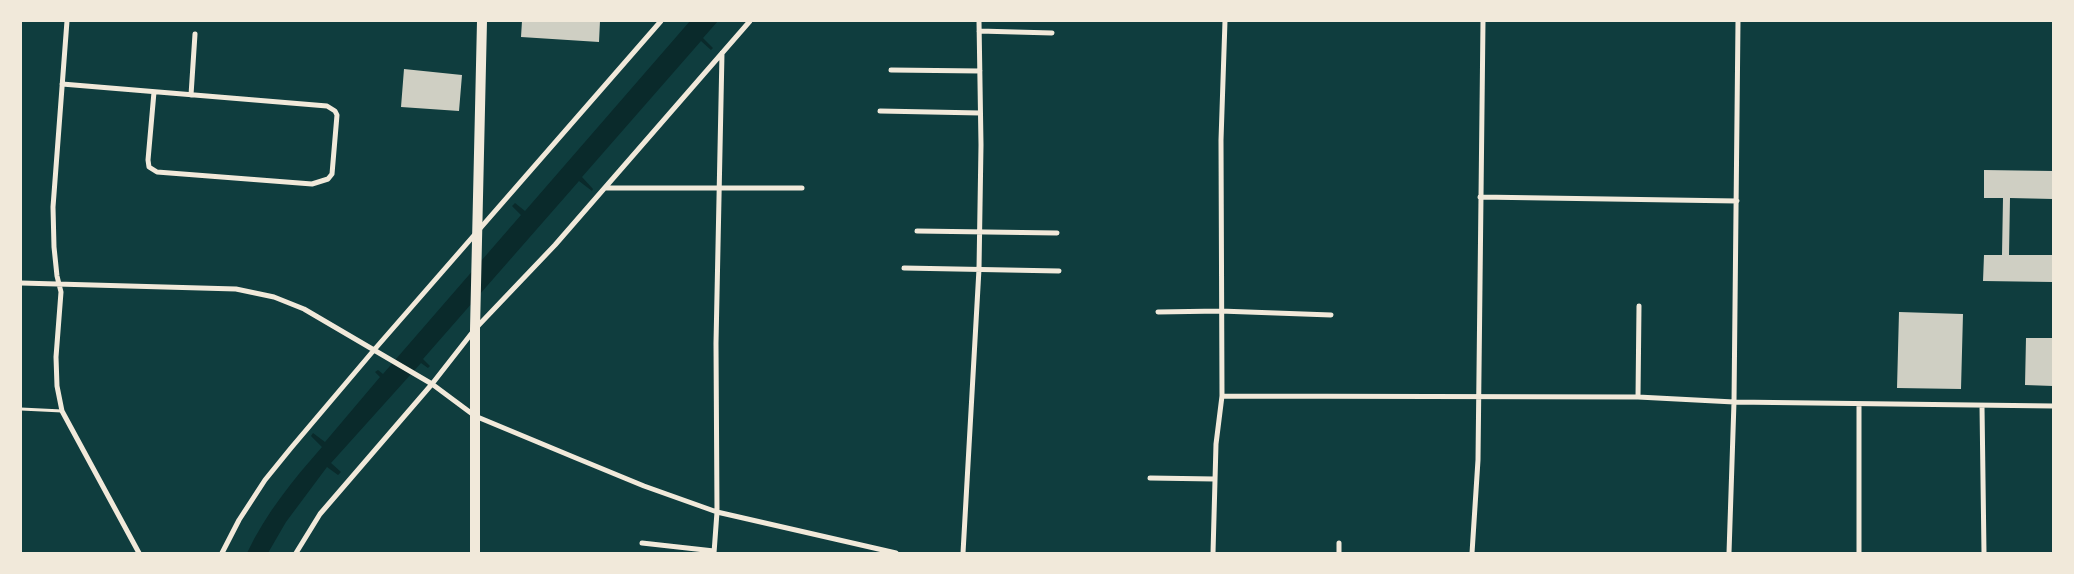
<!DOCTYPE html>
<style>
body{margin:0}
#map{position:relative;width:2074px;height:574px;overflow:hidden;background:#0f3d3e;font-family:"Public Sans",sans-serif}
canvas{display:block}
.frame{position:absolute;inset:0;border:22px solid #f1e9da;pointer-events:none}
</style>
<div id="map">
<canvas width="2074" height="574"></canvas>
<div class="frame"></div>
</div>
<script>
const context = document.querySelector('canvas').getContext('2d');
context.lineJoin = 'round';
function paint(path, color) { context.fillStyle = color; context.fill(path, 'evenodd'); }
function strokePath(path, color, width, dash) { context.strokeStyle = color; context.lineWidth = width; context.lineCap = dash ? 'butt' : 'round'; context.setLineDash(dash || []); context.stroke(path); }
paint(new Path2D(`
 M 690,21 L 718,21 L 703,38 L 713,48 L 711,50 L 701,41 L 582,177 L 593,189 L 592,191 L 579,181 L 423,359 L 430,366 L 428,368 L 421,363 L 331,463 L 341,472 L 338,475 L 327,467 L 286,522 L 268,553 L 247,553 C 266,513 293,480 322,447 L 311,436 L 313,433 L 325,442 L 380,377 L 375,372 L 378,370 L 383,374 L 521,215 L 512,206 L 515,203 L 525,211 Z`), '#0a2a2b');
paint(new Path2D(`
 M 522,21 L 600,21 L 599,42 L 521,37 Z
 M 404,69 L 462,75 L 459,111 L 401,107 Z
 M 1984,170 L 2053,171 L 2053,199 L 2010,198 L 2009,255 L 2053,255 L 2053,282 L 1983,281 L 1984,255 L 2002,255 L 2003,198 L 1984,198 Z
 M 1899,312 L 1963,314 L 1961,389 L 1897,388 Z
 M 2026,338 L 2053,338 L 2053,386 L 2025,385 Z`), '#cfcfc3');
strokePath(new Path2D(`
 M 21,409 L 62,411`), '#f1e9da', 3);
strokePath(new Path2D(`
 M 67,21 L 53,207 L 54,247 L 57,276 L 61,292 L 56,357 L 57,386 L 62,411 L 139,553
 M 979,31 L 1052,33
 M 891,70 L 980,71
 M 62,84 C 151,91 239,99 327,106 L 335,111 L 337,115 L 332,174 L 328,179 L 312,184 L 157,172 L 149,167 L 148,160 L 154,92
 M 191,95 L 195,34
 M 880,111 L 980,113
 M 605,188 L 802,188
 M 1480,197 L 1737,201
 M 917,231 L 1057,233
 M 904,268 L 1059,271
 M 21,283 L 236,289 L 274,297 L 304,309 L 432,384 L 475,416 L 576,458 L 644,486 L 717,512 L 896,553
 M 1158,312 L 1220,311 L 1331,315
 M 1222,396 L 1638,397 L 1734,402 L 2053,406
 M 1638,397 L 1639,306
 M 1859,404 L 1859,553
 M 1982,406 L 1984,553
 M 1150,478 L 1214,479
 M 642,543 L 714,551
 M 1339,543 L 1339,553
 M 222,553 L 239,520 L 265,480 L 291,448 L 374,350 L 661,21
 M 296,553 L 320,514 L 432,384 L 475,329 L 555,245 L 750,21
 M 714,553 L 717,512 L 716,343 L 722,53
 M 963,553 L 979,269 L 981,145 L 979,21
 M 1213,553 L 1216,444 L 1222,396 L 1221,140 L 1225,21
 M 1472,553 L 1478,460 L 1483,21
 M 1729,553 L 1734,402 L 1738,21`), '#f1e9da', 5);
strokePath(new Path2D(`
 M 475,553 L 475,329 L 482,21`), '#f1e9da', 10);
</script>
